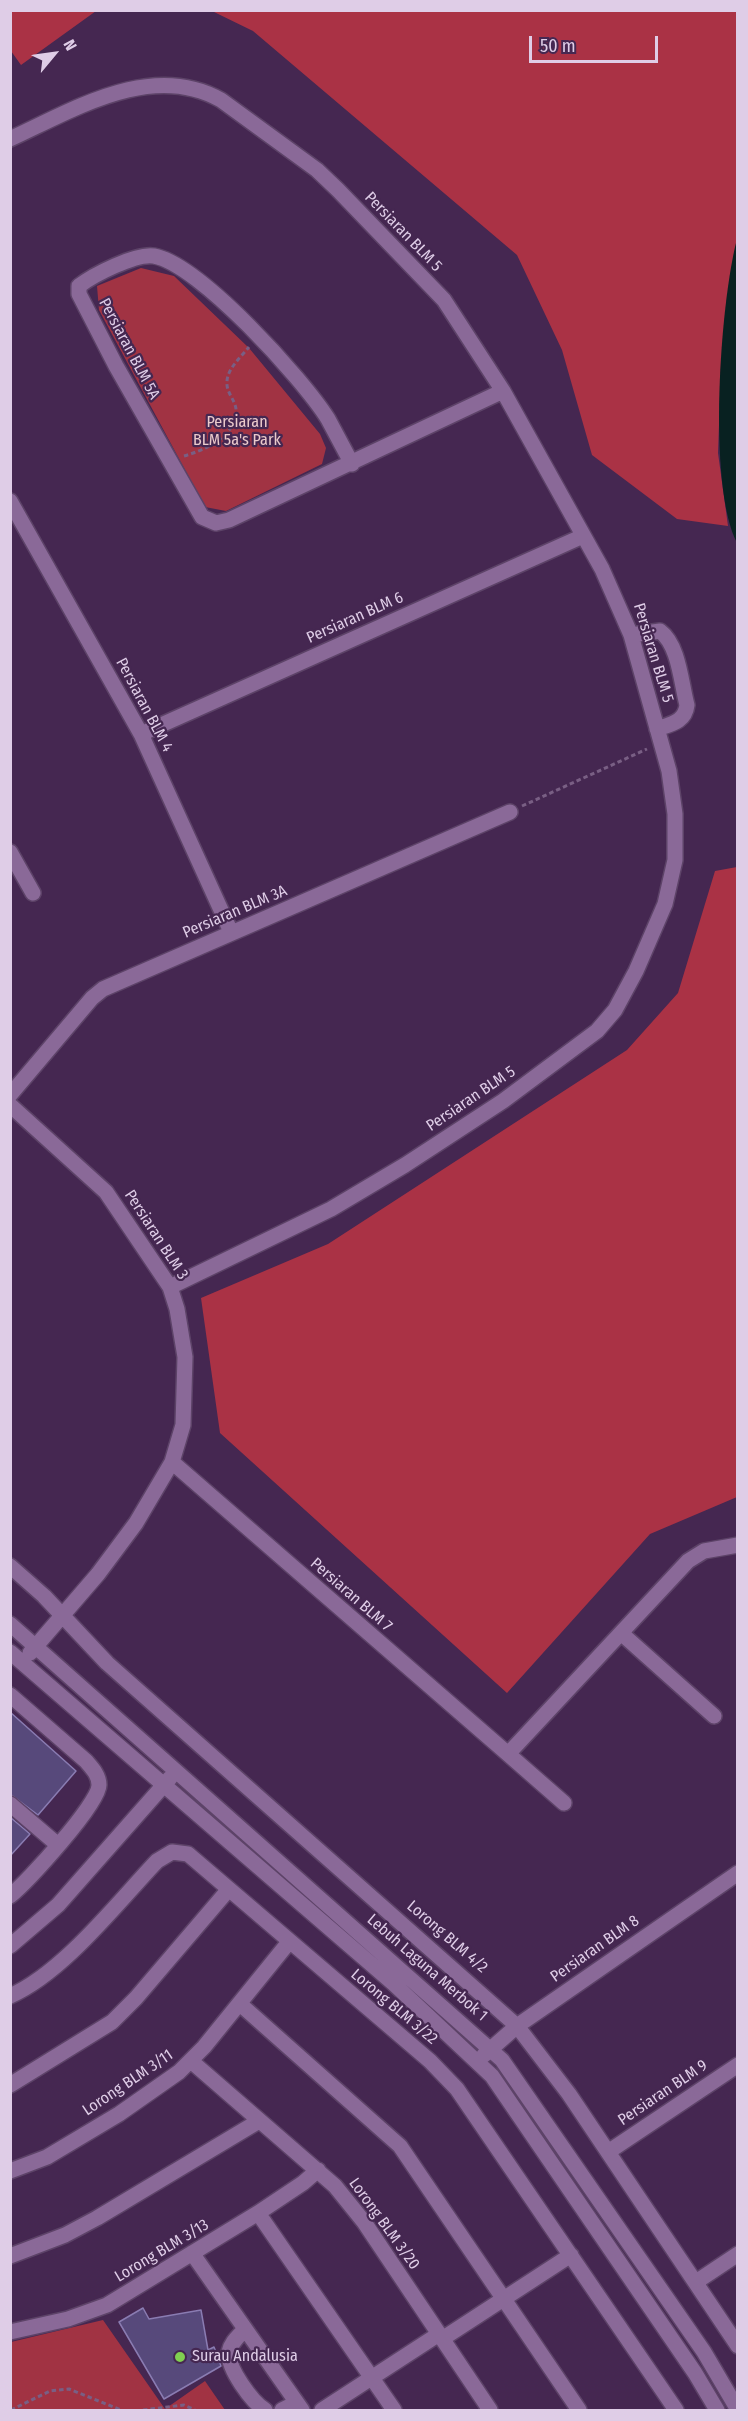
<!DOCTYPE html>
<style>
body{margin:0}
#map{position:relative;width:748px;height:2421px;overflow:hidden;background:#452751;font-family:"Fira Sans Condensed",sans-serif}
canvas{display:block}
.frame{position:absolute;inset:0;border:12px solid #dfcde7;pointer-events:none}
.north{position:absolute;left:24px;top:24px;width:60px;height:60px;-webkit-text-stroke:4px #452751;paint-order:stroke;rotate:61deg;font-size:16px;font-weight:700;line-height:24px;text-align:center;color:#dfcde7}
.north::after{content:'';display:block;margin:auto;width:21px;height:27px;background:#dfcde7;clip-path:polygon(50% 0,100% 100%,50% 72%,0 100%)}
.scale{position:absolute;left:529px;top:36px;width:129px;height:27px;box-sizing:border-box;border:3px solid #dfcde7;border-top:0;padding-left:8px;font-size:18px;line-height:21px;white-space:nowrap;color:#dfcde7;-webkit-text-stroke:4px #452751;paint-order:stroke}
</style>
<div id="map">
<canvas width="748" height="2421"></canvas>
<div class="frame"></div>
<div class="north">N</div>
<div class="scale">50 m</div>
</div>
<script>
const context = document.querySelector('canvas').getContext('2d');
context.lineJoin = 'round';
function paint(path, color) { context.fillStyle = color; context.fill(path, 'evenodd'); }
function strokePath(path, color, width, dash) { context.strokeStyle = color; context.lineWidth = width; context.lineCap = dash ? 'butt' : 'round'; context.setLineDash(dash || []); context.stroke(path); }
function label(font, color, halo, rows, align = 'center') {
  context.font = font + ' "Fira Sans Condensed",sans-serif'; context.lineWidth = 4.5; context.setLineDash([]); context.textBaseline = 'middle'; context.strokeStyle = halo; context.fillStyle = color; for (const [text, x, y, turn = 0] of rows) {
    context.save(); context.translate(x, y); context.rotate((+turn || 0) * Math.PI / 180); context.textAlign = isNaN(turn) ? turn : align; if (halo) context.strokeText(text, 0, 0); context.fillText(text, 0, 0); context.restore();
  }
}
paint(new Path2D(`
 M 141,268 L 174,276 L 249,348 L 320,434 L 326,448 L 322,464 L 226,511 L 205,507 L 99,310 L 97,286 Z
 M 103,2320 L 165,2409 L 205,2381 L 225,2410 L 11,2410 L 11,2342 Z`), '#a13343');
paint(new Path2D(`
 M 11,10 L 96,10 L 96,11 L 21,65 L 11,51 Z
 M 212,11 L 737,11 L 738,239 L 728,296 L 721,369 L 718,453 L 728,526 L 677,519 L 592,455 L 562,350 L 517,255 L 253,31 Z
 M 737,867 L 737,1497 L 650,1534 L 507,1693 L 220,1433 L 201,1298 L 328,1244 L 627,1050 L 678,993 L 715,871 Z`), '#aa3245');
paint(new Path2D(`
 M 737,239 L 737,543 C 707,486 720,303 737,239 Z`), '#082121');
const building = new Path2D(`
 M 10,1712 L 76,1771 L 38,1815 L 10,1794 Z
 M 10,1817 L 30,1834 L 10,1856 Z
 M 143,2308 L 149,2319 L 201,2310 L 208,2350 L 214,2347 L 221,2366 L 164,2399 L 119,2322 Z`);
paint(building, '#57497b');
strokePath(building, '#8a7cb2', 1.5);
const minor = new Path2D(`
 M 10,139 C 75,109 152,61 221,100 L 317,170 L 338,190 L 444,300 L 503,391 L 602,569 L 631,635 L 669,771 L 675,814 L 675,860 L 665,904 L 636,971 L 615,1010 L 597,1031 L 503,1101 L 405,1165 L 331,1209 L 170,1287
 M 352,464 C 344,449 336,434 328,419 C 303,379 199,264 154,256 C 136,253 93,275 79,286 L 79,294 L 116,366 L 202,517 L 216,523 L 229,520 L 503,391
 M 10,501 L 141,734 L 231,932
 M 631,635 L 660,631 C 679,645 681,683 687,705 C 685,722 671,724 657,729
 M 141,734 L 583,536
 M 10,852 L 33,893
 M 10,1095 L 92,998 L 103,989 L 510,812
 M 10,1105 L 106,1192 L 170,1287 L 177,1309 L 185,1357 L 183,1425 L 172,1462 L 136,1523 L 98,1574 L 30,1653
 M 172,1462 L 508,1754 L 688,1561 L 704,1551 L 738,1545
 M 10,1566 L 44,1596 L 107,1663 L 517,2026 L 569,2094 L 738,2346
 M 10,1624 L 502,2060 L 704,2352 L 738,2410
 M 621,1633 L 714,1716
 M 10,1652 L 393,1983 L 492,2076 L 695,2373 L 717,2410
 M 10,1695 L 86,1761 C 92,1768 99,1775 99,1785 C 99,1804 27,1882 10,1896
 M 508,1754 L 564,1803
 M 10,1804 L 58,1845
 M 10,1946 L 58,1905 L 170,1778
 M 10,1996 C 63,1973 118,1902 157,1861 L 172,1852 L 188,1854 L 430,2061 L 457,2089 L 676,2410
 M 240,2004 L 400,2146 L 579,2410
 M 484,2055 L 517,2026 L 738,1873
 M 191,2061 L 335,2186 L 364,2222 L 490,2410
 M 10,2085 L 112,2022 L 136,1998 L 229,1889
 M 608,2152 L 738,2065
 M 10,2171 L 47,2157 L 119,2114 L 179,2072 L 204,2047 L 289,1942
 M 258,2213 L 394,2410
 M 192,2253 L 302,2410
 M 10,2256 L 65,2235 L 97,2218 L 259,2121
 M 696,2282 L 738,2254
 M 245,2329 C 239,2336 231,2342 229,2352 C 227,2368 252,2402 265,2410
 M 10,2332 L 68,2319 L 107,2305 L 258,2213 L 303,2183 L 318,2170
 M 442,2339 L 571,2255
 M 282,2410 L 296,2403
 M 322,2410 L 439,2334`);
strokePath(minor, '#5d4368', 18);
strokePath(new Path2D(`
 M 184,456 C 205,450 237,436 236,409 C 235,400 226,392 227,382 C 227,369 241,357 249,347
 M 522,806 L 647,749
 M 11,2410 L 50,2391 L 69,2389 L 121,2410
 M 143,2410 L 184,2405 L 195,2410`), '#795f84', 3, [4.5, 3]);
strokePath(minor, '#8a6998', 15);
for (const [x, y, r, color] of [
 [180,2357,6,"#80d051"]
]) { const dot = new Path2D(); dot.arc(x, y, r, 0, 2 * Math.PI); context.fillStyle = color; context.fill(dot); strokePath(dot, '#452751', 2); }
label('16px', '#dfcde7', '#452751', [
 ["Persiaran BLM 5",403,232,46],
 ["Persiaran BLM 5A",129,349,62],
 ["Persiaran BLM 6",355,618,-24],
 ["Persiaran BLM 5",653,653,73],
 ["Persiaran BLM 4",144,705,62],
 ["Persiaran BLM 3A",235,912,-23],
 ["Persiaran BLM 5",471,1099,-34],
 ["Persiaran BLM 3",156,1235,57],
 ["Persiaran BLM 7",351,1595,41],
 ["Lorong BLM 4/2",447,1937,41],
 ["Persiaran BLM 8",595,1949,-35],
 ["Lebuh Laguna Merbok 1",427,1968,41],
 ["Lorong BLM 3/22",394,2007,40],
 ["Lorong BLM 3/11",128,2083,-34],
 ["Persiaran BLM 9",663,2093,-34],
 ["Lorong BLM 3/20",384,2224,54],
 ["Lorong BLM 3/13",162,2251,-31]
]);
label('16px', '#ebcacb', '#452751', [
 ["Persiaran",237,423],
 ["BLM 5a's Park",237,441]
]);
label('16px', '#dfcde7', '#452751', [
 ["Surau Andalusia",192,2357]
], 'left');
</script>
